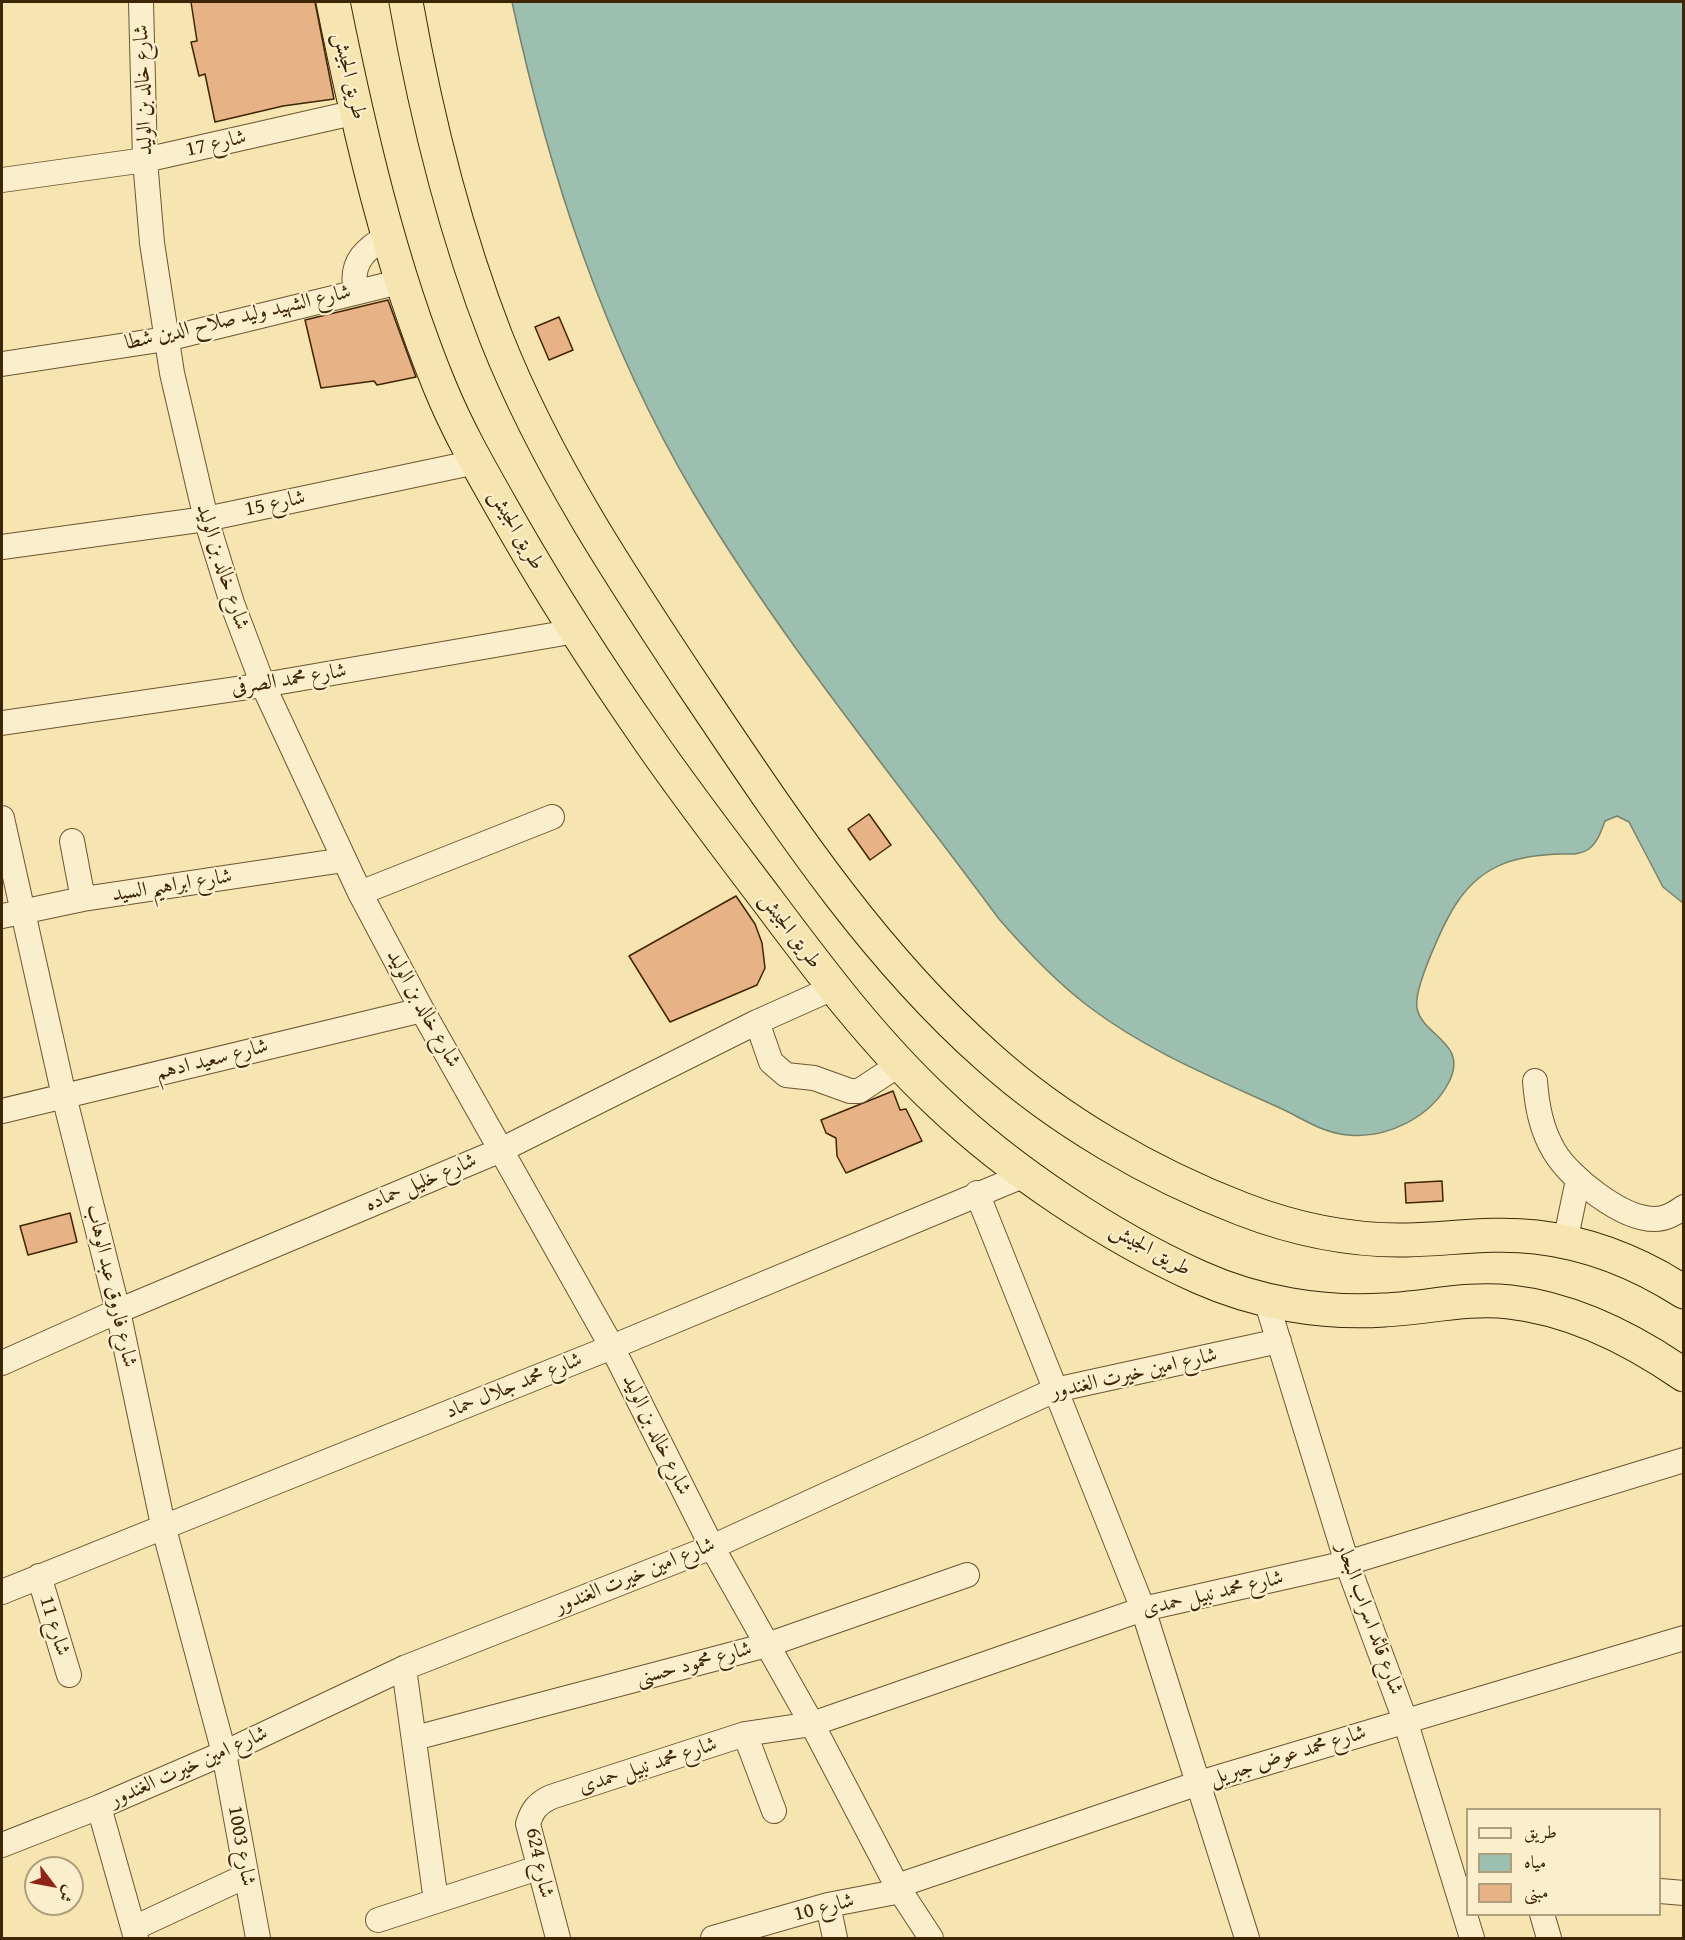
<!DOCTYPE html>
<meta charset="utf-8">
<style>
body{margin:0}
#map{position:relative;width:1685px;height:1940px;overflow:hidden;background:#f7e5b1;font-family:"Gentium Book Plus",Amiri,serif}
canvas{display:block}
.frame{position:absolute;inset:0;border:3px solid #3e2505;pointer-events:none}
.legend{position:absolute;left:1466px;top:1808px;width:195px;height:108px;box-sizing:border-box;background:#faeecc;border:2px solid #af9e7c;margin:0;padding:8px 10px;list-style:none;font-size:18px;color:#3e2505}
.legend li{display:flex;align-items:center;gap:12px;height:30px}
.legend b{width:30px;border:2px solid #af9e7c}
.north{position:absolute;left:24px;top:1856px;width:60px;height:60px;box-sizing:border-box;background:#faeecc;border:2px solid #af9e7c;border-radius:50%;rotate:122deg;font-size:16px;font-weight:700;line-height:24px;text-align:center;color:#3e2505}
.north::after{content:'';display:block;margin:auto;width:21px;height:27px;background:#8f2418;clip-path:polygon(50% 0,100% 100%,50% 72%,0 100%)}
</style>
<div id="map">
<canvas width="1685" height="1940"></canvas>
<div class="frame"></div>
<ul class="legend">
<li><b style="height:8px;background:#faeecc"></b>طريق</li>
<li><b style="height:16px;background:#9dbfb0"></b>مياه</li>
<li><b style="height:16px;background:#e7b285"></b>مبنى</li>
</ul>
<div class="north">ش</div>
</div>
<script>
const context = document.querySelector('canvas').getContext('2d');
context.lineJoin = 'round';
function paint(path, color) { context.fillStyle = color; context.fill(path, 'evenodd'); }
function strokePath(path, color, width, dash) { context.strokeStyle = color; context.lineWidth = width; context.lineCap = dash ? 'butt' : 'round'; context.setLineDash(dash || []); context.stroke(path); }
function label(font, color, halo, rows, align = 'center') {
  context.font = font + ' "Gentium Book Plus",Amiri,serif'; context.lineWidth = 4.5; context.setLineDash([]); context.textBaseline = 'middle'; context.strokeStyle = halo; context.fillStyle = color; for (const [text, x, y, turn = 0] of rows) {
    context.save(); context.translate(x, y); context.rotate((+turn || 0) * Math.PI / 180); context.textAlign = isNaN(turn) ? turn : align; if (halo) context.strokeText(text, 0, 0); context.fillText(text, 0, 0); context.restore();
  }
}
const water = new Path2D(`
 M 512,2 L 1683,2 L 1683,903 L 1663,887 L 1629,822 L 1617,816 L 1605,821 C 1601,831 1598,842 1589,849 C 1580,855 1572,854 1562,854 C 1519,855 1484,863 1458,901 C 1446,918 1413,988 1417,1008 C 1422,1036 1469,1042 1449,1082 C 1431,1117 1387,1139 1348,1135 C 1322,1133 1304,1119 1280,1108 C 1214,1078 1147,1051 1088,1006 C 1055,981 1026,950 999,919 C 896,779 783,644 694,494 C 604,342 549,174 512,2 Z`);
paint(water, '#9dbfb0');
strokePath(water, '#77816c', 1.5);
const building = new Path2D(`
 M 191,2 L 315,2 L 334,99 L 283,106 L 215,122 L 205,74 L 199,76 L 191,42 L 197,41 Z
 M 388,300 L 416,377 L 377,385 L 374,381 L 321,388 L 305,320 Z
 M 559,317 L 573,350 L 549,360 L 535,327 Z
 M 869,814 L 891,845 L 870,860 L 848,829 Z
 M 736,896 L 755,924 L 762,943 L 765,968 L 757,985 L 670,1022 L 629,956 Z
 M 893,1091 L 900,1110 L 906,1109 L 922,1141 L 846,1173 L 837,1156 L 836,1138 L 826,1133 L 821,1120 Z
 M 1442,1181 L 1443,1201 L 1406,1203 L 1405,1183 Z
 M 70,1213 L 77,1242 L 28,1255 L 20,1226 Z`);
paint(building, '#e7b285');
strokePath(building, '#3e2505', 1.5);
const minor = new Path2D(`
 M 141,2 L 145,160 L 152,243 L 172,373 L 206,519 L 232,603 L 263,685 L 360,893 L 422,1010 L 612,1347 L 712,1547 L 812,1724 L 897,1886 L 931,1938
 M 2,180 L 145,160 L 357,112
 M 356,291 C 349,261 367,248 390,234
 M 2,364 L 166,339 L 403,281
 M 2,547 L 206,519 L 476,462
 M 2,723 L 263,685 L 576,631
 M 2,818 L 64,1096 L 118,1311 L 163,1525 L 224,1753 L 258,1938
 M 72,841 L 83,899
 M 360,893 L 552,817
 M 2,916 L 83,899 L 344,860
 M 757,1022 L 771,1062 L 786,1075 L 814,1078 L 850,1091 L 859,1091 L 900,1064
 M 1535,1081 C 1537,1106 1541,1129 1554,1151 C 1570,1178 1622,1219 1654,1219 C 1666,1219 1674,1214 1684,1207
 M 2,1111 L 422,1010
 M 977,1193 L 1143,1609 L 1247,1938
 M 1565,1242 L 1578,1180
 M 1266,1300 L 1347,1563 L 1405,1720 L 1472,1938
 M 2,1363 L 118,1311 L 501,1150 L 757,1022 L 833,988
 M 39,1576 L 69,1675
 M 2,1592 L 612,1347 L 1025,1175
 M 404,1668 L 436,1901
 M 745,1734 L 774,1811
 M 415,1738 L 767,1645 L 967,1575
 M 99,1807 L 136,1938
 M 2,1845 L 99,1807 L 224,1753 L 404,1668 L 712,1547 L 1055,1390 L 1279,1341
 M 897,1886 L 1196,1784 L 1684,1638
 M 1660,1891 L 1684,1893
 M 828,1905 L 835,1938
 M 1542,1914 L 1549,1938
 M 378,1920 L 538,1868
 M 134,1928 L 246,1876
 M 558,1938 L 528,1824 C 532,1810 538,1803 551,1797 L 745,1734 L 812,1724 L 1143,1609 L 1347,1563 L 1684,1460
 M 713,1938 L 828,1905 L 901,1891`);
const highway = new Path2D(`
 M 333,2 C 359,130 390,266 440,387 C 460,436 487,481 513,527 C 555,600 601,671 649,740 C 687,795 728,848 768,901 C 821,972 873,1041 938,1102 C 1009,1170 1110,1237 1199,1277 C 1257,1303 1322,1314 1384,1310 C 1426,1308 1468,1297 1510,1302 C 1573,1309 1632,1339 1684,1375
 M 406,2 C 426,115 454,229 496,337 C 546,464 622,578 697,691 C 784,820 870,952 987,1056 C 1059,1121 1151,1174 1242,1209 C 1294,1229 1351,1241 1407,1240 C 1450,1239 1492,1232 1536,1237 C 1588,1243 1639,1263 1684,1292`);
strokePath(minor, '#6c5530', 26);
strokePath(highway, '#3e2505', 35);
strokePath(minor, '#faeecc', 24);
strokePath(highway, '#f7e5b1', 33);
label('21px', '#3e2505', '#faeecc', [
 ["طريق الجيش",349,76,77],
 ["شارع خالد بن الوليد",144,90,-92],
 ["شارع 17",216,144,-13],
 ["شارع الشهيد وليد صلاح الدين شطا",238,318,-13],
 ["شارع 15",275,504,-12],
 ["طريق الجيش",516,530,60],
 ["شارع خالد بن الوليد",222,567,72],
 ["شارع محمد الصرفى",289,680,-9],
 ["شارع ابراهيم السيد",172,886,-9],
 ["طريق الجيش",790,931,53],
 ["شارع خالد بن الوليد",423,1009,61],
 ["شارع سعيد ادهم",212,1060,-14],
 ["شارع خليل حماده",421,1183,-23],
 ["طريق الجيش",1150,1250,29],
 ["شارع فاروق عبد الوهاب",111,1286,77],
 ["شارع امين خيرت الغندور",1134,1374,-13],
 ["شارع محمد جلال حماد",514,1386,-22],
 ["شارع خالد بن الوليد",656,1435,64],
 ["شارع امين خيرت الغندور",635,1576,-22],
 ["شارع محمد نبيل حمدى",1213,1594,-13],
 ["شارع قائد اسراب البحار",1369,1619,70],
 ["شارع 11",54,1626,73],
 ["شارع محمود حسنى",694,1664,-15],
 ["شارع محمد عوض جبريل",1288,1756,-17],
 ["شارع محمد نبيل حمدى",648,1766,-18],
 ["شارع امين خيرت الغندور",189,1767,-24],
 ["شارع 1003",241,1846,80],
 ["شارع 624",539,1863,78],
 ["شارع 10",824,1908,-14]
]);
</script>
